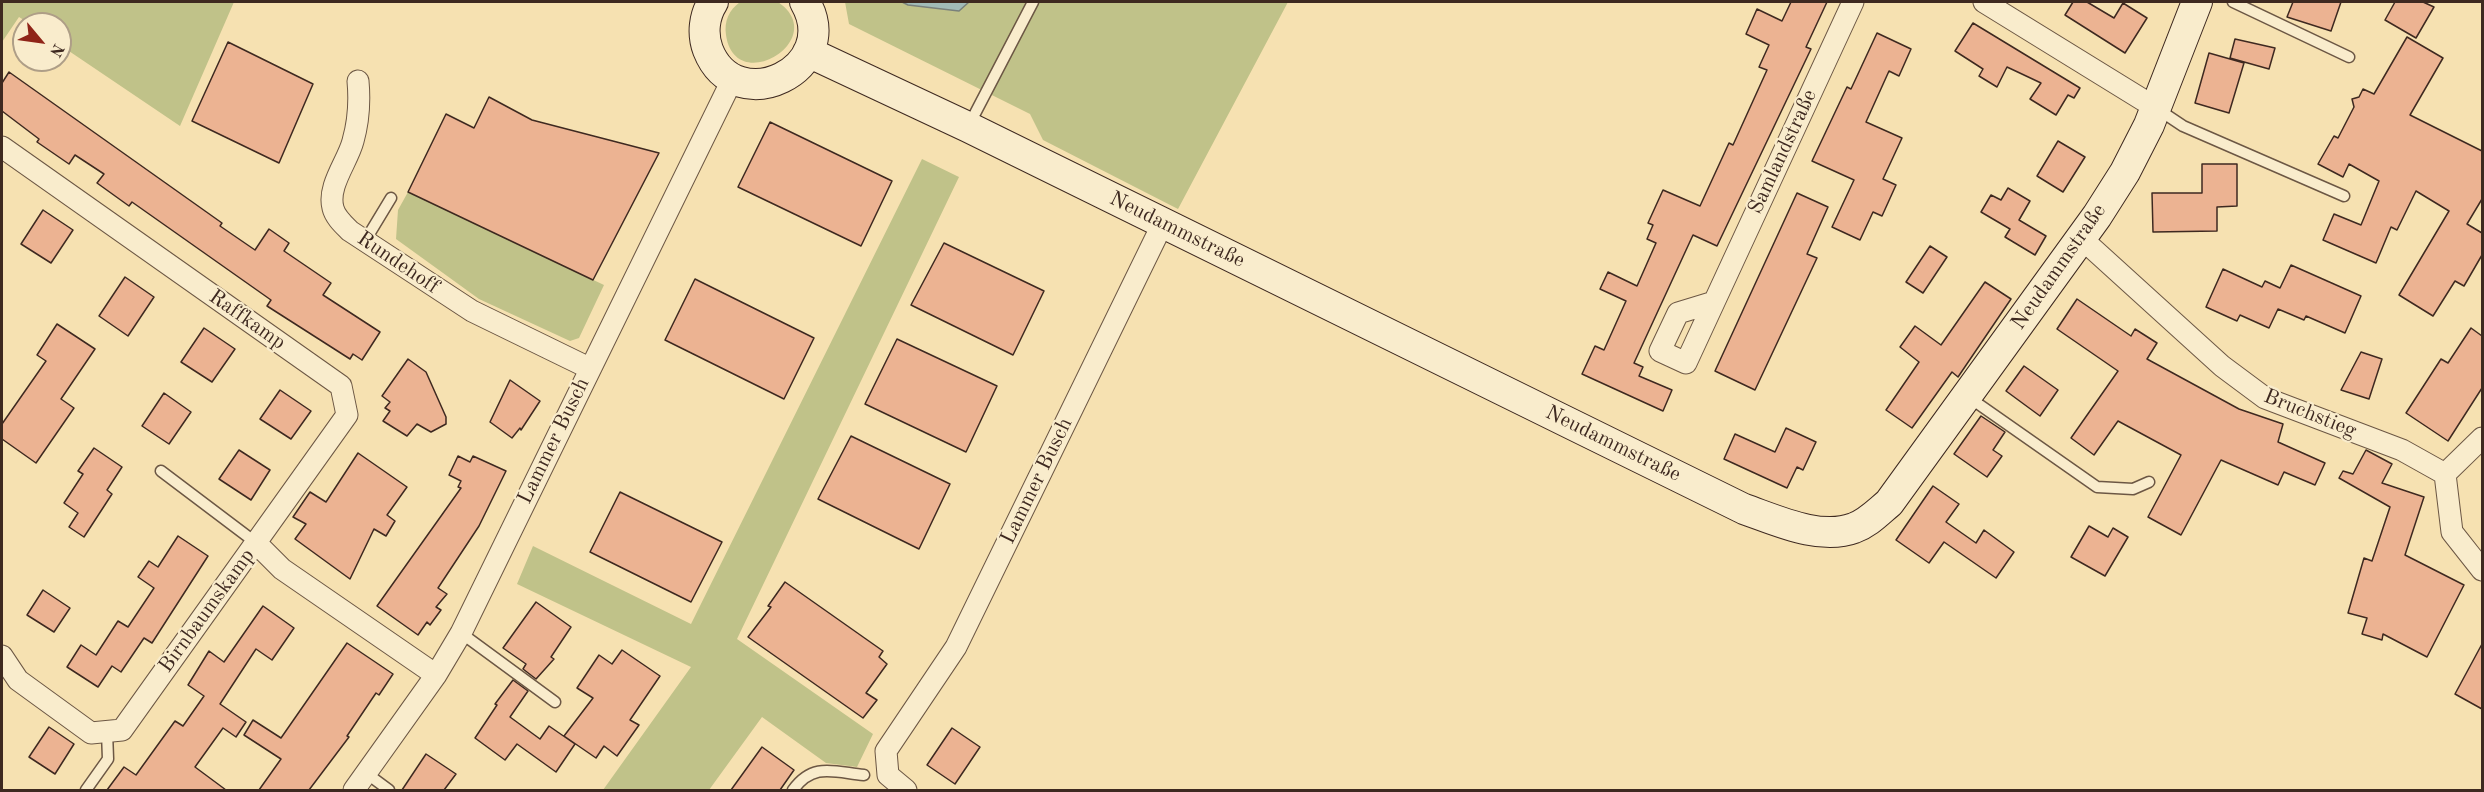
<!DOCTYPE html>
<meta charset="utf-8">
<style>
body{margin:0}
#map{position:relative;width:2484px;height:792px;overflow:hidden;background:#f6e1b1;font-family:"Old Standard TT",serif}
canvas{display:block}
.frame{position:absolute;inset:0;border:3px solid #3e2920;pointer-events:none}
.north{position:absolute;left:12px;top:12px;width:60px;height:60px;box-sizing:border-box;background:#f9eccc;border:2px solid #ae9e87;border-radius:50%;rotate:119deg;font-size:16px;font-weight:700;line-height:24px;text-align:center;color:#3e2920}
.north::after{content:'';display:block;margin:auto;width:21px;height:27px;background:#8f2418;clip-path:polygon(50% 0,100% 100%,50% 72%,0 100%)}
</style>
<div id="map">
<canvas width="2484" height="792"></canvas>
<div class="frame"></div>
<div class="north">N</div>
</div>
<script>
const context = document.querySelector('canvas').getContext('2d');
context.lineJoin = 'round';
function paint(path, color) { context.fillStyle = color; context.fill(path, 'evenodd'); }
function strokePath(path, color, width, dash) { context.strokeStyle = color; context.lineWidth = width; context.lineCap = dash ? 'butt' : 'round'; context.setLineDash(dash || []); context.stroke(path); }
function label(font, color, halo, rows, align = 'center') {
  context.font = font + ' "Old Standard TT",serif'; context.lineWidth = 4.5; context.setLineDash([]); context.textBaseline = 'middle'; context.strokeStyle = halo; context.fillStyle = color; for (const [text, x, y, turn = 0] of rows) {
    context.save(); context.translate(x, y); context.rotate((+turn || 0) * Math.PI / 180); context.textAlign = isNaN(turn) ? turn : align; if (halo) context.strokeText(text, 0, 0); context.fillText(text, 0, 0); context.restore();
  }
}
paint(new Path2D(`
 M 2,2 L 234,2 L 180,126 L 60,45 L 60,24 L 30,24 L 19,17 L 2,42 Z
 M 740,2 L 778,2 C 832,39 735,98 726,35 C 724,21 729,10 740,2 Z
 M 845,2 L 1288,2 L 1178,209 L 1043,140 L 1030,114 L 849,24 Z
 M 922,159 L 959,177 L 737,639 L 873,734 L 857,767 L 826,763 L 762,717 L 709,790 L 603,790 L 691,667 L 517,584 L 533,546 L 691,624 Z
 M 408,192 L 604,285 L 579,338 L 570,341 L 479,299 L 396,239 L 398,210 Z`), '#c0c289');
const water = new Path2D(`
 M 902,2 L 969,2 L 959,11 L 908,5 Z`);
paint(water, '#a1bbb7');
strokePath(water, '#79817b', 1.5);
const building = new Path2D(`
 M 1791,2 L 1827,2 L 1806,47 L 1811,49 L 1717,246 L 1693,235 L 1634,363 L 1643,367 L 1639,376 L 1672,390 L 1663,411 L 1582,374 L 1595,346 L 1604,350 L 1626,301 L 1600,289 L 1608,272 L 1637,286 L 1656,243 L 1647,239 L 1653,225 L 1648,223 L 1663,190 L 1700,206 L 1729,143 L 1733,145 L 1767,70 L 1759,67 L 1769,45 L 1746,34 L 1757,9 L 1782,21 Z
 M 2073,2 L 2087,2 L 2114,18 L 2123,3 L 2147,18 L 2125,53 L 2065,15 Z
 M 2293,2 L 2341,2 L 2331,31 L 2287,17 Z
 M 2395,2 L 2423,2 L 2434,7 L 2416,38 L 2385,20 Z
 M 1973,23 L 2080,88 L 2074,98 L 2068,95 L 2056,115 L 2030,99 L 2041,83 L 2007,67 L 1997,87 L 1979,76 L 1983,69 L 1955,51 Z
 M 1877,33 L 1911,49 L 1899,76 L 1889,71 L 1866,122 L 1902,138 L 1883,179 L 1896,185 L 1882,216 L 1873,212 L 1860,240 L 1832,227 L 1854,180 L 1812,161 L 1847,87 L 1851,89 Z
 M 2407,37 L 2443,58 L 2410,115 L 2482,151 L 2482,199 L 2467,224 L 2482,233 L 2482,255 L 2464,286 L 2455,281 L 2433,316 L 2399,295 L 2449,211 L 2416,191 L 2397,230 L 2391,227 L 2376,263 L 2323,240 L 2334,214 L 2361,225 L 2379,181 L 2349,164 L 2343,177 L 2318,164 L 2334,136 L 2338,138 L 2354,107 L 2352,99 L 2359,97 L 2363,89 L 2374,94 Z
 M 2235,39 L 2275,48 L 2269,69 L 2230,58 Z
 M 228,42 L 313,84 L 279,163 L 192,121 Z
 M 2209,53 L 2244,63 L 2229,113 L 2195,103 Z
 M 9,72 L 222,223 L 220,226 L 255,250 L 269,229 L 289,243 L 284,251 L 331,283 L 323,295 L 380,332 L 362,360 L 353,354 L 350,359 L 267,306 L 271,300 L 132,202 L 129,206 L 97,183 L 104,174 L 75,155 L 69,164 L 37,142 L 39,139 L 2,111 L 2,83 Z
 M 489,97 L 532,120 L 659,153 L 593,280 L 408,192 L 446,114 L 474,128 Z
 M 770,122 L 892,181 L 861,246 L 738,187 Z
 M 2058,141 L 2085,157 L 2063,192 L 2037,176 Z
 M 2202,164 L 2237,164 L 2237,206 L 2217,207 L 2217,231 L 2153,232 L 2152,193 L 2202,193 Z
 M 2008,188 L 2030,201 L 2019,220 L 2046,236 L 2035,255 L 2005,237 L 2010,229 L 1981,212 L 1991,195 L 2001,200 Z
 M 1797,193 L 1828,207 L 1807,254 L 1817,258 L 1755,390 L 1715,371 Z
 M 43,210 L 73,230 L 51,263 L 21,244 Z
 M 944,243 L 1044,291 L 1013,355 L 911,305 Z
 M 1930,246 L 1947,257 L 1923,293 L 1906,282 Z
 M 2291,265 L 2361,296 L 2345,333 L 2306,316 L 2304,320 L 2278,309 L 2269,328 L 2240,315 L 2237,321 L 2206,307 L 2223,269 L 2262,287 L 2265,281 L 2280,288 Z
 M 125,277 L 154,297 L 128,336 L 99,316 Z
 M 695,279 L 814,338 L 784,399 L 665,340 Z
 M 1985,282 L 2011,299 L 1958,377 L 1952,372 L 1912,428 L 1886,410 L 1919,362 L 1900,347 L 1915,326 L 1941,345 Z
 M 2077,299 L 2131,336 L 2135,329 L 2157,343 L 2147,359 L 2239,409 L 2283,424 L 2278,442 L 2325,463 L 2315,485 L 2284,472 L 2278,485 L 2221,460 L 2181,535 L 2148,517 L 2181,455 L 2118,421 L 2094,455 L 2071,438 L 2118,371 L 2057,329 Z
 M 57,324 L 95,349 L 61,399 L 74,408 L 36,463 L 2,439 L 2,424 L 46,361 L 37,355 Z
 M 204,328 L 235,349 L 212,382 L 181,362 Z
 M 2471,328 L 2482,336 L 2482,388 L 2448,441 L 2406,413 L 2441,359 L 2448,363 Z
 M 897,339 L 997,386 L 966,452 L 865,404 Z
 M 2361,352 L 2382,359 L 2369,399 L 2341,390 Z
 M 408,359 L 426,372 L 446,417 L 446,424 L 431,432 L 417,424 L 407,436 L 383,421 L 390,411 L 385,408 L 390,402 L 382,396 Z
 M 2024,366 L 2058,390 L 2040,416 L 2006,391 Z
 M 510,380 L 540,401 L 521,430 L 520,428 L 512,438 L 490,422 Z
 M 280,390 L 311,411 L 291,439 L 260,419 Z
 M 164,393 L 191,412 L 169,444 L 142,426 Z
 M 1981,416 L 2005,432 L 1993,450 L 2002,456 L 1987,477 L 1954,454 Z
 M 1786,428 L 1816,442 L 1803,470 L 1797,467 L 1787,488 L 1724,459 L 1735,434 L 1775,452 Z
 M 851,436 L 950,484 L 919,549 L 818,499 Z
 M 94,448 L 122,467 L 107,490 L 112,494 L 84,537 L 69,527 L 78,513 L 64,503 L 83,474 L 78,471 Z
 M 239,450 L 270,470 L 251,500 L 219,479 Z
 M 2366,450 L 2392,464 L 2382,483 L 2424,497 L 2405,555 L 2464,585 L 2427,657 L 2383,634 L 2382,640 L 2362,634 L 2367,618 L 2348,613 L 2364,558 L 2372,561 L 2390,507 L 2339,478 L 2343,471 L 2353,474 Z
 M 358,453 L 407,487 L 387,515 L 395,521 L 386,536 L 374,529 L 350,579 L 295,539 L 306,524 L 293,517 L 310,492 L 326,502 Z
 M 458,456 L 470,462 L 473,456 L 506,471 L 479,526 L 438,588 L 447,594 L 436,607 L 441,610 L 430,625 L 427,622 L 418,635 L 377,606 L 461,488 L 458,487 L 461,481 L 449,475 Z
 M 1933,486 L 1959,504 L 1946,522 L 1976,543 L 1984,530 L 2014,552 L 1996,578 L 1944,542 L 1929,563 L 1896,540 Z
 M 620,492 L 722,542 L 691,602 L 590,552 Z
 M 2089,526 L 2108,537 L 2113,528 L 2128,537 L 2105,576 L 2071,557 Z
 M 178,536 L 208,556 L 152,643 L 144,638 L 121,672 L 112,666 L 98,687 L 67,667 L 81,645 L 96,655 L 118,621 L 128,627 L 154,588 L 138,577 L 149,561 L 158,567 Z
 M 785,582 L 883,651 L 879,657 L 887,664 L 866,693 L 877,700 L 863,718 L 748,637 L 771,607 L 768,606 Z
 M 43,590 L 70,608 L 54,632 L 27,615 Z
 M 536,602 L 571,627 L 551,657 L 554,659 L 536,679 L 523,669 L 526,664 L 503,648 Z
 M 263,606 L 294,628 L 272,660 L 256,649 L 220,704 L 246,722 L 236,737 L 223,728 L 195,767 L 226,790 L 107,790 L 124,767 L 136,775 L 175,721 L 183,726 L 204,696 L 188,685 L 209,651 L 224,662 Z
 M 347,643 L 393,674 L 379,695 L 376,693 L 347,736 L 349,737 L 309,790 L 259,790 L 281,759 L 244,735 L 253,720 L 281,738 Z
 M 2482,644 L 2482,709 L 2455,694 Z
 M 622,650 L 660,676 L 630,720 L 639,725 L 617,756 L 604,746 L 596,758 L 564,736 L 593,698 L 577,688 L 599,655 L 612,664 Z
 M 513,680 L 528,691 L 510,717 L 540,739 L 549,726 L 575,744 L 556,772 L 517,744 L 505,760 L 475,738 L 497,705 L 495,704 Z
 M 49,727 L 74,744 L 55,774 L 29,757 Z
 M 952,728 L 980,747 L 955,784 L 927,765 Z
 M 762,747 L 794,770 L 780,790 L 731,790 Z
 M 426,754 L 456,774 L 444,790 L 402,790 Z`);
paint(building, '#ecb392');
strokePath(building, '#3e2920', 1.5);
const lane = new Path2D(`
 M 2233,2 L 2349,57
 M 2159,110 L 2183,126 L 2344,196
 M 968,127 L 1033,2
 M 365,241 L 391,198
 M 1967,396 L 2097,487 L 2133,489 L 2149,482
 M 161,471 L 255,542
 M 461,633 L 555,702
 M 366,773 L 389,790
 M 86,790 L 108,759 L 107,732
 M 793,790 C 813,762 834,772 864,775`);
const street = new Path2D(`
 M 1984,2 L 2156,108
 M 358,81 C 360,103 359,120 353,141 C 348,161 327,186 333,208 C 335,217 344,225 350,231 L 472,311 L 589,368
 M 2,147 L 341,386 L 347,415 L 122,730 L 91,733 L 18,680 L 2,656
 M 2081,238 L 2222,366 L 2265,398 L 2402,450 L 2445,474
 M 1714,302 L 1678,313 L 1660,351 L 1686,363 L 1853,2
 M 2445,474 L 2452,532 L 2482,570
 M 2445,474 L 2482,438
 M 255,542 L 282,569 L 436,675
 M 354,790 L 436,675 L 461,633 L 733,78
 M 906,790 L 888,775 L 886,751 L 956,647 L 1163,223`);
const secondary = new Path2D(`
 M 713,2 C 704,16 702,34 708,50 C 736,121 844,69 805,2
 M 808,52 L 968,127 L 1744,509 C 1776,520 1820,541 1854,528 C 1868,523 1878,512 1889,503 L 2097,216 L 2125,172 L 2149,125 L 2197,2`);
strokePath(lane, '#6c5744', 13);
strokePath(street, '#6c5744', 23);
strokePath(secondary, '#3e2920', 32);
strokePath(lane, '#f9eccc', 10);
strokePath(street, '#f9eccc', 21);
strokePath(secondary, '#f9eccc', 30);
label('21px', '#3e2920', '#f9eccc', [
 ["Samlandstraße",1783,152,-65],
 ["Neudammstraße",1177,230,26],
 ["Rundehoff",398,263,34],
 ["Neudammstraße",2059,267,-55],
 ["Raffkamp",247,320,35],
 ["Bruchstieg",2310,414,22],
 ["Lammer Busch",554,441,-64],
 ["Neudammstraße",1613,444,26],
 ["Lammer Busch",1037,481,-64],
 ["Birnbaumskamp",207,611,-54]
]);
</script>
